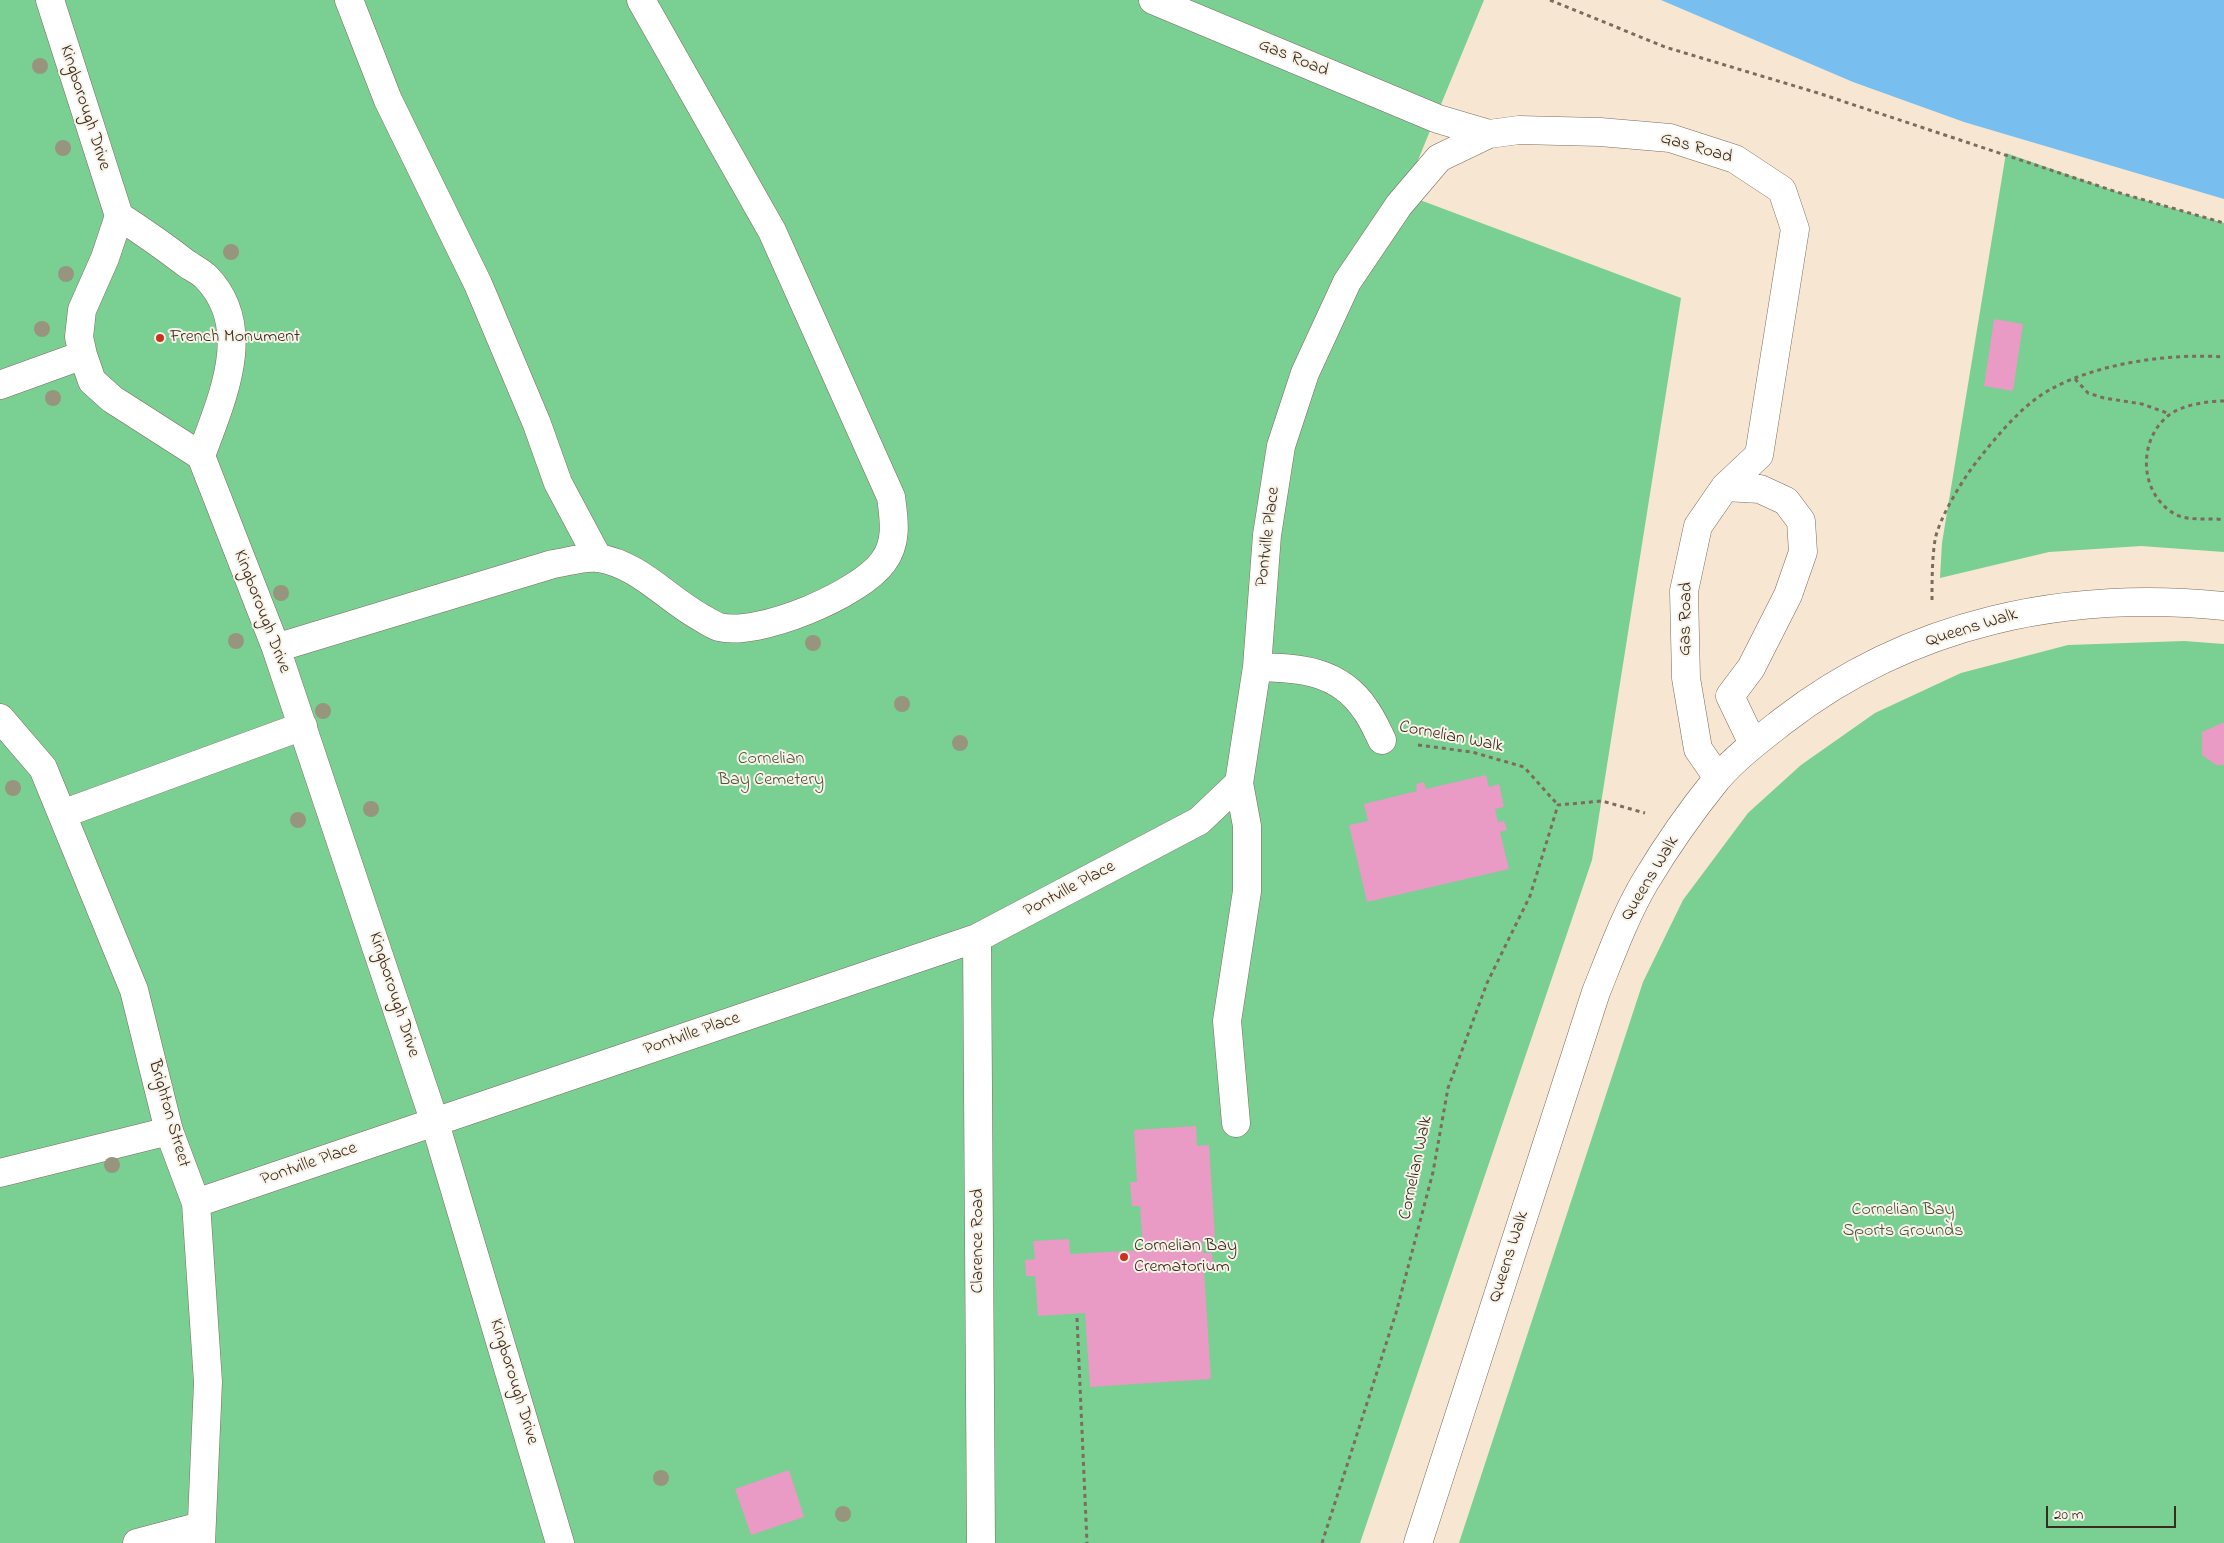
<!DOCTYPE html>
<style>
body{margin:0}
#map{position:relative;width:2224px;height:1543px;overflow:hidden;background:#f6e6d2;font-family:"Indie Flower",sans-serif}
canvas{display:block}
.scale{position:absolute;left:2046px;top:1506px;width:130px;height:22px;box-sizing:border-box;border:2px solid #3b2a1e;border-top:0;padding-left:6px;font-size:15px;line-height:18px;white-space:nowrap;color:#3b2a1e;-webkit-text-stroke:4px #f7f3e8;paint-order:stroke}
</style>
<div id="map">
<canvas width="2224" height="1543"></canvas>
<div class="scale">20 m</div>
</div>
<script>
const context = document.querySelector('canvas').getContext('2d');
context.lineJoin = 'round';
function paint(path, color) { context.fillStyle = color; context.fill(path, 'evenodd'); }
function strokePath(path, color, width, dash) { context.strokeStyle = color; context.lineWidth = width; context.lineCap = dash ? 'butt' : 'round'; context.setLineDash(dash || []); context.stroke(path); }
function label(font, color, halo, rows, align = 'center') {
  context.font = font + ' "Indie Flower",sans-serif'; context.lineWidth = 4; context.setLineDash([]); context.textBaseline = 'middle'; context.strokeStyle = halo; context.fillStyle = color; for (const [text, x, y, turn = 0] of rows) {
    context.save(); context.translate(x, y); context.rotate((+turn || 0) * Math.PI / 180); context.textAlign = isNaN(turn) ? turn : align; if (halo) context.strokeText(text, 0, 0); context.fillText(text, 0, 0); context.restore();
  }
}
paint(new Path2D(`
 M 0,0 L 1484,0 L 1404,194 L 1681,298 L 1592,860 L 1360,1543 L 0,1543 Z
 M 2006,153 L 2120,193 L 2224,223 L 2224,552 L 2141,546 L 2049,552 L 1940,578 L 1942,543 Z
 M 2184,641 L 2224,644 L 2224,1543 L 1459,1543 L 1643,982 L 1683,900 L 1748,813 L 1801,765 L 1875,713 L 1961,673 L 2068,645 Z`), '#7acf92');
paint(new Path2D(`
 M 1661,0 L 2224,0 L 2224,199 L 1964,122 L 1853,82 Z`), '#78beef');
paint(new Path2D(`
 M 1994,319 L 2023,324 L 2013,391 L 1984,386 Z
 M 2222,723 L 2224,723 L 2224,765 L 2216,765 L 2202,755 L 2202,732 Z
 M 1486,775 L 1489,787 L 1499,784 L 1504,807 L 1495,809 L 1498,822 L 1504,821 L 1507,830 L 1500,832 L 1509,869 L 1367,902 L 1349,825 L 1368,821 L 1364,804 L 1417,791 L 1416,784 L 1424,782 L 1426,789 Z
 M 1196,1126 L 1197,1146 L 1209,1145 L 1215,1238 L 1202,1239 L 1203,1253 L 1212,1253 L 1214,1270 L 1204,1270 L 1211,1379 L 1090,1387 L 1085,1313 L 1038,1316 L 1035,1276 L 1026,1276 L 1025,1260 L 1035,1259 L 1033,1241 L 1069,1239 L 1070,1254 L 1143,1250 L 1140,1206 L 1132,1206 L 1130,1182 L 1137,1182 L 1134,1130 Z
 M 789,1470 L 804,1517 L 751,1535 L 735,1489 Z`), '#e99ac5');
const minor = new Path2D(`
 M 50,0 L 119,216
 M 349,0 L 388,100 L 478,284 L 537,424 L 558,483 L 598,558
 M 1153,0 L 1438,119 L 1489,134 L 1519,130 L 1600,132 L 1670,138 L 1735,159 L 1782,190 L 1795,229 L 1759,455 L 1725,487 L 1698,526 L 1684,591 L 1686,678 L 1698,749 L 1718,778
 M 119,216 C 142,231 165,247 187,264 C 193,268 201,272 206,277 C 256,328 221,400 201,456 L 112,399 L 92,381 L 83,355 L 79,337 L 82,310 L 105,258 Z
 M 0,385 L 83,355
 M 201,456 L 276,648 L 435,1123 L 560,1543
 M 1725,487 L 1760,489 L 1786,501 L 1801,521 L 1803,552 L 1788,595 L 1751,668 L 1730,696 L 1753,744
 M 276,648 L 553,564 C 567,562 585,556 598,558 C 639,564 668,600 702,618 C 707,621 713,625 719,627 C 758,637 859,595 883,562 C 898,543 894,519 891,497 L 772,231 L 641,0
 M 1257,667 C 1299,668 1339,670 1365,709 C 1372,718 1377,730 1382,740
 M 0,718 L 43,768 L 134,990 L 169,1131 L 196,1203 L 208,1382 L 201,1543
 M 62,814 L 303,726
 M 977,938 L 981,1543
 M 1236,1123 L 1227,1021 L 1247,891 L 1247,826 L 1239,783
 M 0,1173 L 169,1131
 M 196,1203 L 977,938 L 1199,821 L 1239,783 L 1257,667 L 1267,535 L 1281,446 L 1305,373 L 1347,282 L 1399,205 L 1439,158 L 1489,134
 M 137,1543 L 201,1526
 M 1418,1543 L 1596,992 C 1611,955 1625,916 1645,882 C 1666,847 1691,811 1717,779 C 1736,757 1760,739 1783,721 C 1911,622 2066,590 2224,606`);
strokePath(minor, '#7c6c5d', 29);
strokePath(new Path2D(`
 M 1550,0 L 1665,47 L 1818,93 L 2120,193 L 2224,223
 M 2075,379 L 2088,393 L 2104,398 L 2142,404 L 2170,414
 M 2224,401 C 2207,401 2182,405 2169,415 C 2137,440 2139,494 2175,514 C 2189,522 2208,517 2224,520
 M 1932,600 C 1932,580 1932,559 1935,540 C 1939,518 1964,477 1978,460 C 1997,436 2023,404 2051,389 C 2099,363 2170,353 2224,357
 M 1418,745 L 1472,752 L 1524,767 L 1558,805
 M 1077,1318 L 1087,1543
 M 1322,1543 L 1396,1313 L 1433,1172 L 1448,1088 L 1487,983 L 1530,896 L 1558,805 L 1602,801 L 1645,813`), '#7c6c5d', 3, [4, 4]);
strokePath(minor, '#fff', 28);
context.fillStyle = '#98957f';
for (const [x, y] of [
 [40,66],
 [63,148],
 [231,252],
 [66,274],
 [42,329],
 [53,398],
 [281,593],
 [236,641],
 [813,643],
 [902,704],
 [323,711],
 [960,743],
 [13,788],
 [371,809],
 [298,820],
 [112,1165],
 [661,1478],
 [843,1514]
]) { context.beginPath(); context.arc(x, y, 8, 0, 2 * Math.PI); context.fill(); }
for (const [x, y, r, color] of [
 [160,338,5,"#c8321e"],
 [1124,1257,5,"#c8321e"]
]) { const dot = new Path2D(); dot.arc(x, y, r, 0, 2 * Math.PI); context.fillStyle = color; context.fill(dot); strokePath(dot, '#f7f3e8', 2); }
label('18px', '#3b2a1e', '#f7f3e8', [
 ["Gas Road",1293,59,22],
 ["Kingborough Drive",84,108,72],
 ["Gas Road",1696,149,16],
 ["Pontville Place",1269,537,-83],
 ["Kingborough Drive",261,612,69],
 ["Gas Road",1687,619,-89],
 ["Queens Walk",1972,629,-17],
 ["Cornelian Walk",1451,738,11],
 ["Queens Walk",1651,879,-59],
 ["Pontville Place",1070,890,-28],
 ["Kingborough Drive",393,995,72],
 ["Pontville Place",692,1035,-19],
 ["Brighton Street",168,1114,74],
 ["Pontville Place",309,1165,-19],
 ["Cornelian Walk",1417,1168,-78],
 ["Clarence Road",979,1241,-90],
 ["Queens Walk",1510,1257,-72],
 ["Kingborough Drive",513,1382,73]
]);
label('18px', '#3b2a1e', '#f7f3e8', [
 ["French Monument",170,338],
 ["Cornelian Bay",1134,1247],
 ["Crematorium",1134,1268]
], 'left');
label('18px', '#4b533b', '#f7f3e8', [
 ["Cornelian",771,760],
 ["Bay Cemetery",771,781],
 ["Cornelian Bay",1903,1211],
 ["Sports Grounds",1903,1232]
]);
</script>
